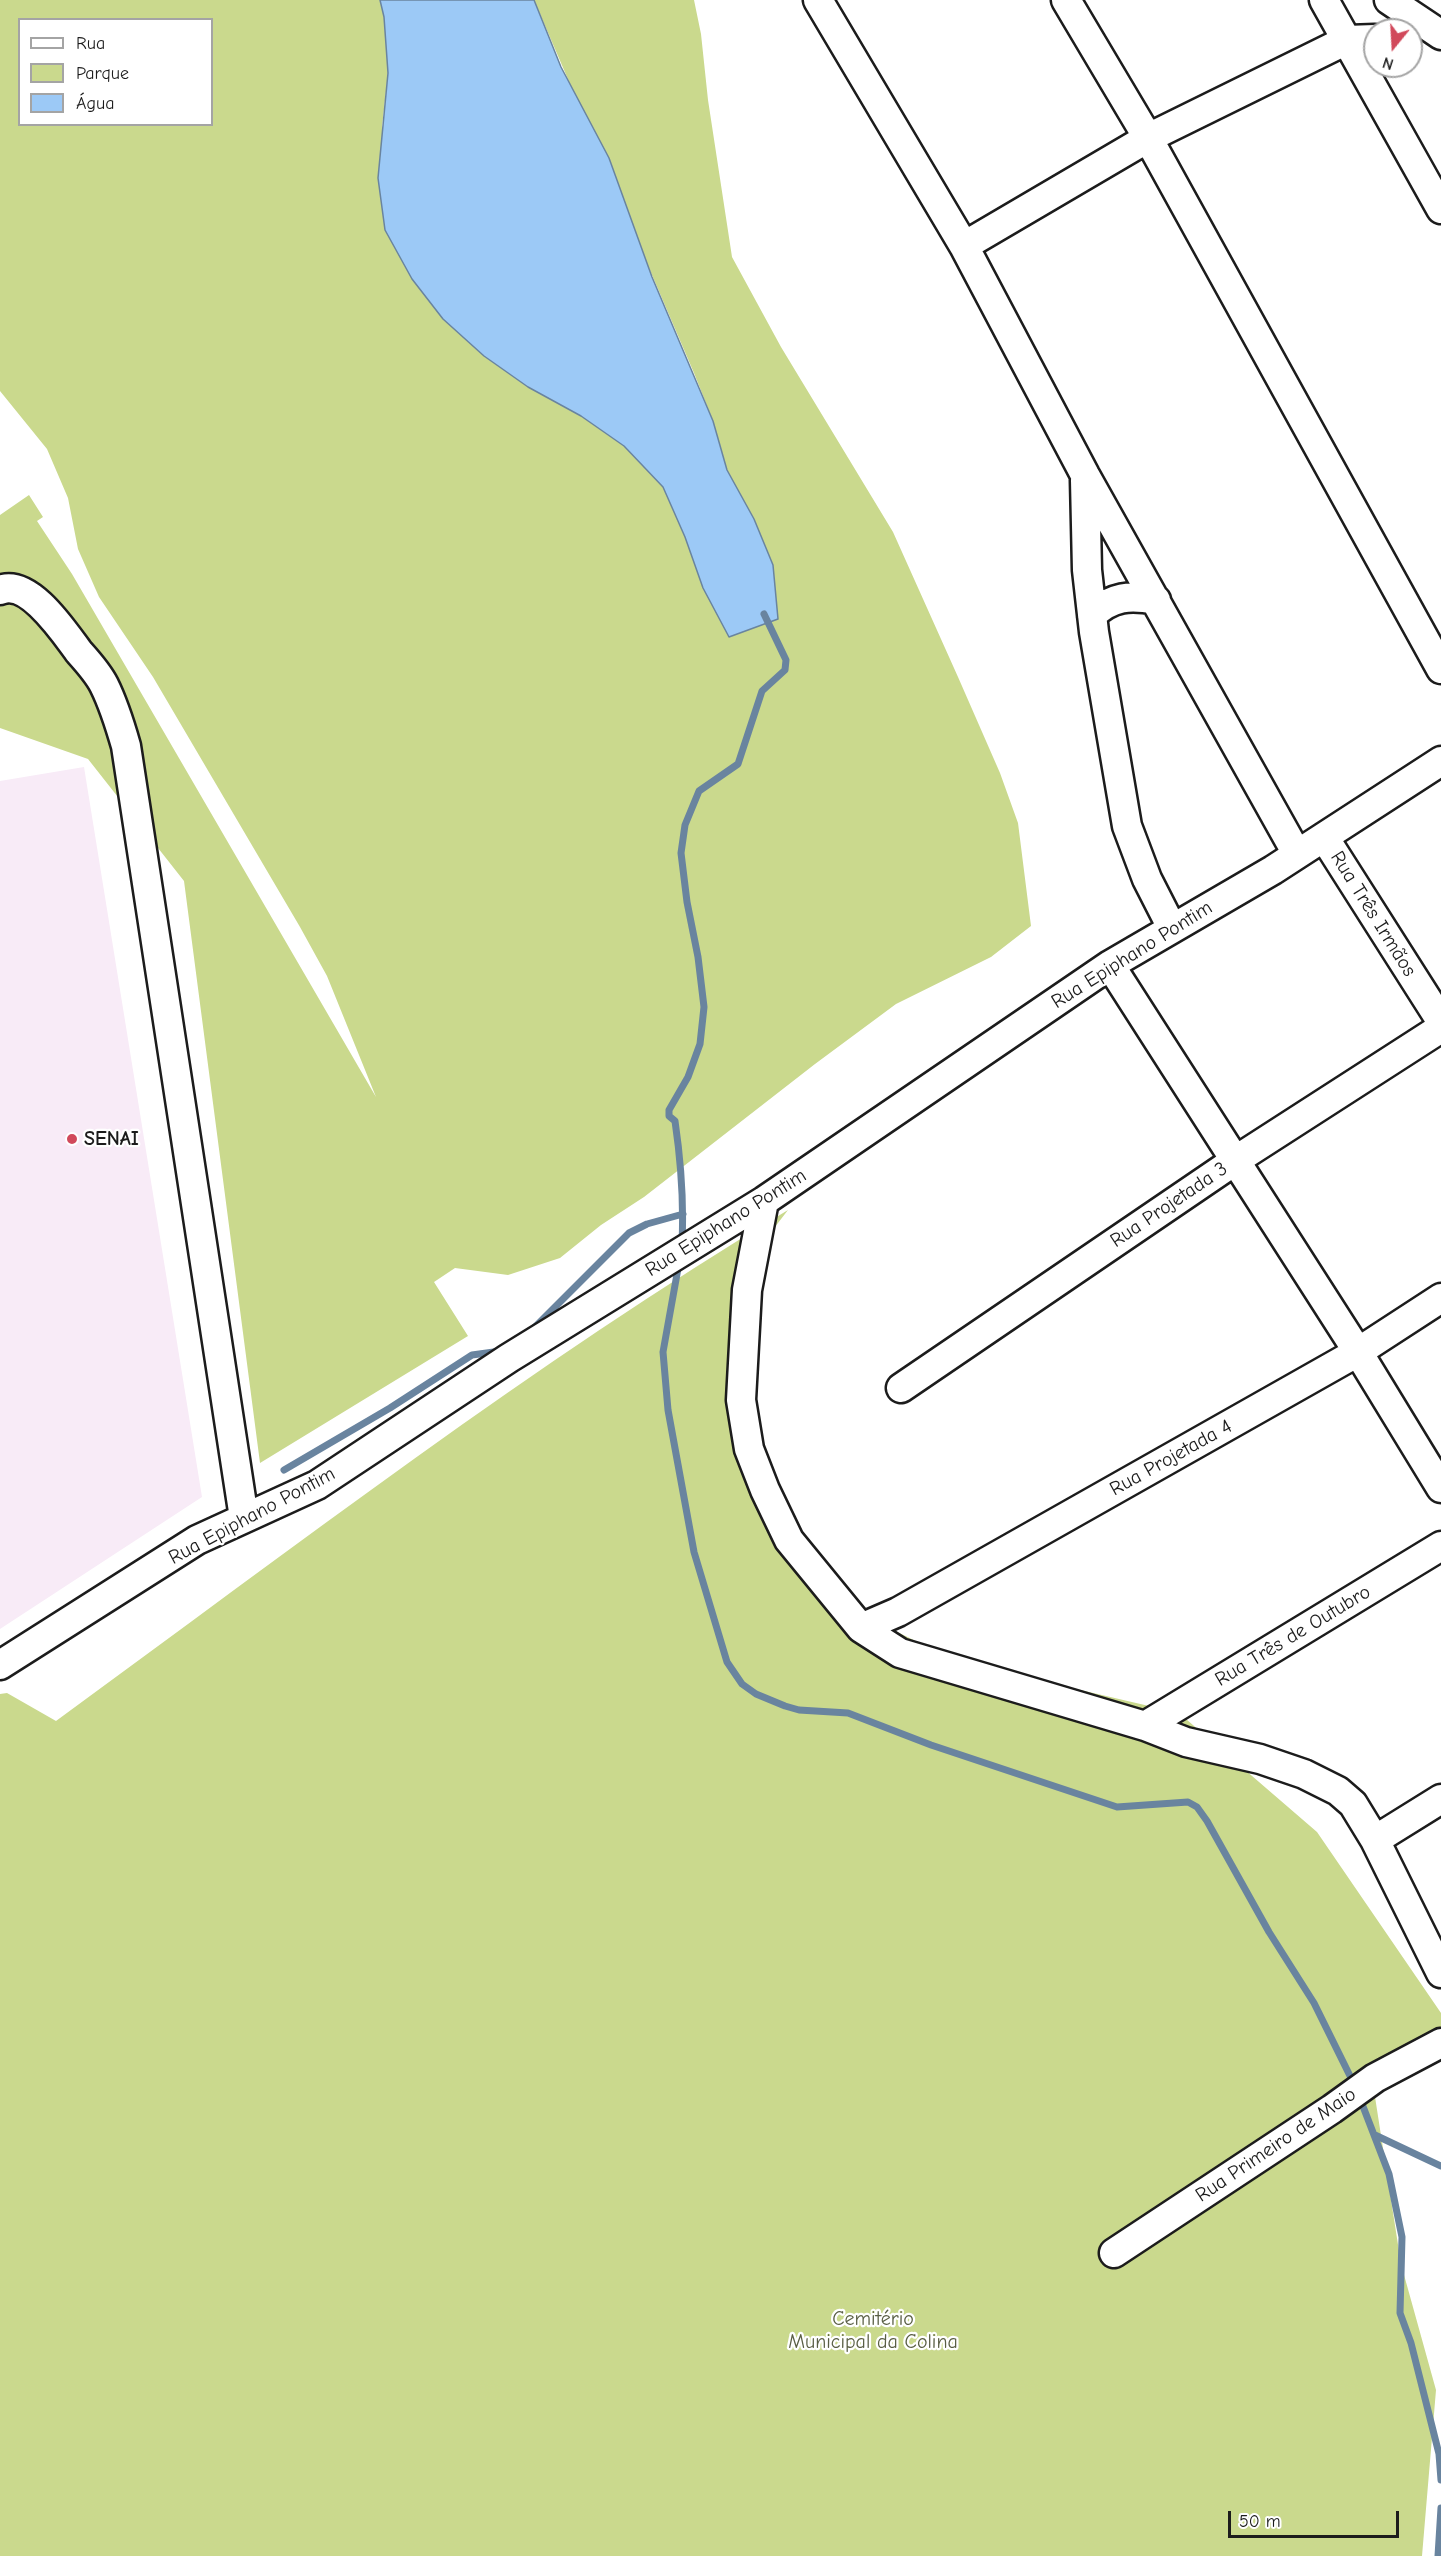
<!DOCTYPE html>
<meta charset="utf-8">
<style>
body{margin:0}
#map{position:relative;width:1441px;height:2556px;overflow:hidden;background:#fff;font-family:"Comic Neue",sans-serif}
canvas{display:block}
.legend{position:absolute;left:18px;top:18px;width:195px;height:108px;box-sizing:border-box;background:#fff;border:2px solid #a4a4a4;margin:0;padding:8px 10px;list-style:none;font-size:18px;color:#1c1c1c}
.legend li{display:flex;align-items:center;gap:12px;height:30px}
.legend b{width:30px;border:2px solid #a4a4a4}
.north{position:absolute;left:1363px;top:18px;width:60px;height:60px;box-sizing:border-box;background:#fff;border:2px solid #a4a4a4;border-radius:50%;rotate:198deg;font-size:16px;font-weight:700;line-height:24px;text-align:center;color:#1c1c1c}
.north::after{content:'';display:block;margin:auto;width:21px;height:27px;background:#d1495b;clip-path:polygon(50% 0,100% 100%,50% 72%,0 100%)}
.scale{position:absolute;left:1228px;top:2511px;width:171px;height:27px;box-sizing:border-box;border:3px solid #1c1c1c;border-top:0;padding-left:8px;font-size:18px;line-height:21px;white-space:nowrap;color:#1c1c1c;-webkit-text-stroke:4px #fff;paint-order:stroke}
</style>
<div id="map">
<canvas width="1441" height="2556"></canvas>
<ul class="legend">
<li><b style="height:8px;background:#fff"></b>Rua</li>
<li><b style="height:16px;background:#cad98d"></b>Parque</li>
<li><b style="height:16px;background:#9cc9f6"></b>Água</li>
</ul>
<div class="north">N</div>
<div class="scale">50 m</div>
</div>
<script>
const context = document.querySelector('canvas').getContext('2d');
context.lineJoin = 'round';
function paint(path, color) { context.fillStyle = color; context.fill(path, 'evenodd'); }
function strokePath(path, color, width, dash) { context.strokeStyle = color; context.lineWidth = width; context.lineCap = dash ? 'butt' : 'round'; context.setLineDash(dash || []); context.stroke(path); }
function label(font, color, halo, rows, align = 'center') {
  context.font = font + ' "Comic Neue",sans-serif'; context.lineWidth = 4.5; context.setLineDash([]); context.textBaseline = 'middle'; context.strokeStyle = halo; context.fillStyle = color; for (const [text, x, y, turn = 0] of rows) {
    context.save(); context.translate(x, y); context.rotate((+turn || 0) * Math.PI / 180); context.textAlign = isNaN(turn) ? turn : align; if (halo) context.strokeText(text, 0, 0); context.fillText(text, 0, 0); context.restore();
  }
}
paint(new Path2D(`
 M 84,767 L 202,1497 L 0,1629 L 0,781 Z`), '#f8ebf7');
paint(new Path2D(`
 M 0,0 L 380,0 L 384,17 L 388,73 L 382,127 L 443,319 L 484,356 L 528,387 L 581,416 L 624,446 L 663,487 L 685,537 L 773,565 L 754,519 L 727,470 L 713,421 L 694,373 L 534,0 L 694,0 L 701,34 L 708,100 L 732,257 L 781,347 L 893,532 L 958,677 L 1000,773 L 1018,823 L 1031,926 L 991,957 L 896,1004 L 815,1064 L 644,1197 L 601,1225 L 560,1258 L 508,1275 L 455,1268 L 434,1282 L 468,1336 L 260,1463 L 184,881 L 88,759 L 0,728 L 0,515 L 29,495 L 43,517 L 37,521 L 72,574 L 376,1097 L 327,976 L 300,927 L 153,677 L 99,597 L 78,549 L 68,498 L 47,449 L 0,391 ZM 20,20 L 212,20 L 212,124 L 20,124 Z
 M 788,1210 L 741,1271 L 762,1499 L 865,1616 L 956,1661 L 1179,1713 L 1317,1832 L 1441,2013 L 1441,2049 L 1373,2084 L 1401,2264 L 1436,2390 L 1422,2556 L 0,2556 L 0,1694 L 7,1693 L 56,1721 C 296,1546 533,1363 788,1210 Z`), '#cad98d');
const water = new Path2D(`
 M 380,0 L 534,0 L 561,67 L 609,158 L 652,277 L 713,421 L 727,470 L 754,519 L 773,565 L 778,619 L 729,637 L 703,588 L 685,537 L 663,487 L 624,446 L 581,416 L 528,387 L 484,356 L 443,319 L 412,279 L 385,230 L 378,178 L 388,73 L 384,17 Z`);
paint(water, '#9cc9f6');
strokePath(water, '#69849f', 1.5);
strokePath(new Path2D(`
 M 682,1243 C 684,1201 681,1162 675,1121 L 669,1116 L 669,1110 L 688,1077 L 700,1044 L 704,1007 L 698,957 L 687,902 L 681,853 L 685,825 L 699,791 L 738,764 L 762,691 L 785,670 L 786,660 L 764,614
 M 679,1263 L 663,1352 L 668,1410 L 694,1552 L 727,1662 L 742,1684 L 756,1694 L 785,1706 L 799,1710 L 848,1713 L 931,1745 L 1117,1807 L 1188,1802 L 1197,1807 L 1207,1821 L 1269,1932 L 1314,2003 L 1355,2086
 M 532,1330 L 629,1233 L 647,1224 L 683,1214
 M 284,1470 L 390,1408 L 472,1355 L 501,1351
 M 1359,2096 L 1389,2174 L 1402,2237 L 1400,2313 L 1411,2343 L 1439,2454 L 1441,2480
 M 1375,2135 L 1441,2166
 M 1438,2556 L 1441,2508`), '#69849f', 7);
const minor = new Path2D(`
 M 818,0 L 964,246 L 1085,475 L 1297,854
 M 1066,0 L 1148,138 L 1441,669
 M 1324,0 L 1441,209
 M 1389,0 L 1441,35
 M 964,246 L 1148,138 L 1347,40 L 1375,39
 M 1085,480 L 1087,570 L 1094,632 L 1127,826 L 1147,879 L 1172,928
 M 0,590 C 29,578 64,632 79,652 C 88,662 98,673 104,685 C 114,705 120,725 126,746 L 244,1518
 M 1092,615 C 1112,596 1130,595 1156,600
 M 1324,837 L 1441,1021
 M 1110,965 L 1358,1352 L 1441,1488
 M 764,1201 L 747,1290 L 741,1400 L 749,1449 L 765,1490 L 789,1540 L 861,1628
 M 1441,1298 L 1358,1352 L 898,1612 L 861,1628 L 900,1653 L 1145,1726 L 1186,1742 L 1260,1759 L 1304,1774 L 1338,1791 L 1353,1804 L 1375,1840 L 1441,1973
 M 901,1388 L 1236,1160 L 1441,1028
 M 0,1665 L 197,1540 L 317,1485 L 509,1358 L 764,1201 L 1110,965 L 1273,870 L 1441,761
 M 1145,1726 L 1441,1546
 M 1375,1840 L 1441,1799
 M 1114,2253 L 1332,2109 L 1375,2078 L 1441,2043`);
strokePath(minor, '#1c1c1c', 33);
strokePath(minor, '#fff', 28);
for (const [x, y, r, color] of [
 [72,1139,6,"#d1495b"]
]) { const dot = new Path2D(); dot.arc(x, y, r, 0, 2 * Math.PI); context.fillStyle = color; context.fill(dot); strokePath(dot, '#fff', 2); }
label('20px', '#1c1c1c', '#fff', [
 ["Rua Três Irmãos",1373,914,58],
 ["Rua Epiphano Pontim",1132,955,-32],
 ["Rua Projetada 3",1169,1205,-34],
 ["Rua Epiphano Pontim",726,1223,-32],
 ["Rua Projetada 4",1171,1458,-29],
 ["Rua Epiphano Pontim",252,1516,-28],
 ["Rua Três de Outubro",1293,1636,-31],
 ["Rua Primeiro de Maio",1276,2145,-34]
]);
label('bold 20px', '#1c1c1c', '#fff', [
 ["SENAI",84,1139]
], 'left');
label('20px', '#595e44', '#fff', [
 ["Cemitério",873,2319],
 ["Municipal da Colina",873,2342]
]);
</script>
